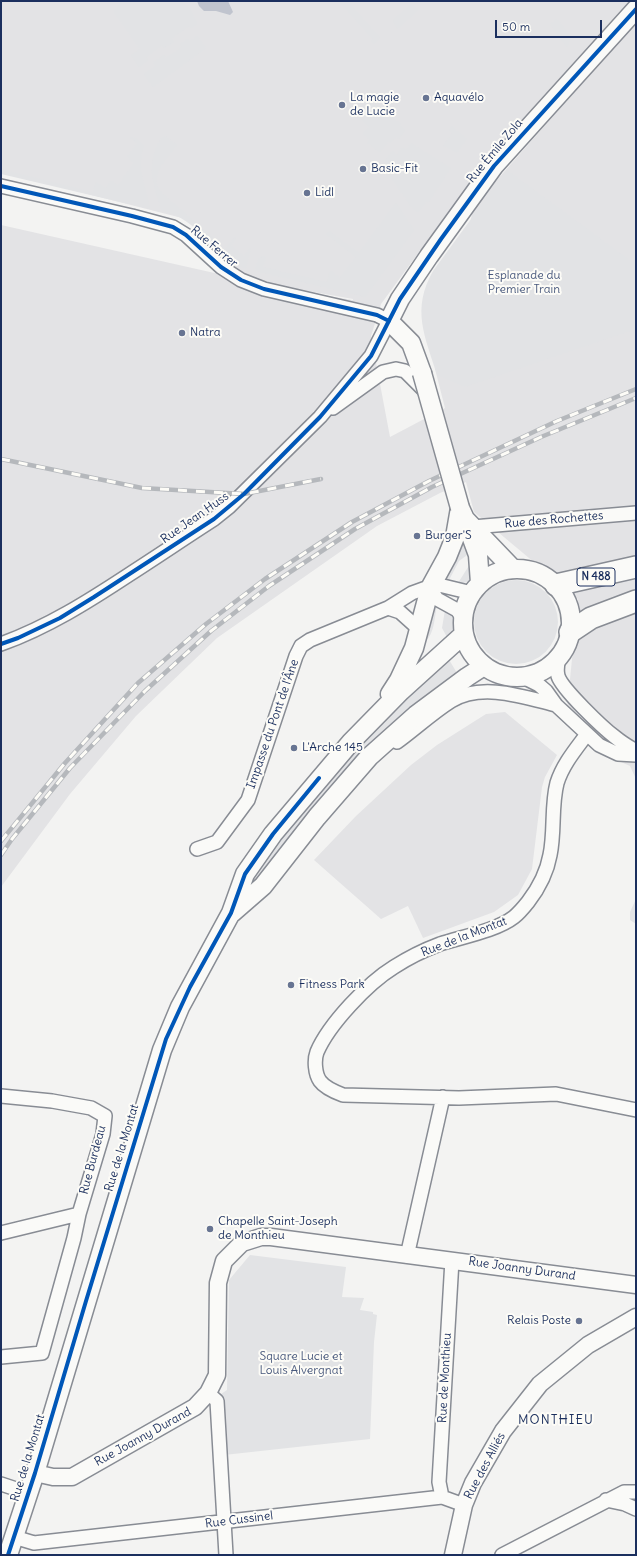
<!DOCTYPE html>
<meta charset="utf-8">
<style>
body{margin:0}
#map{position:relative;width:637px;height:1556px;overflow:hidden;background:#f3f3f2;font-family:Delius,sans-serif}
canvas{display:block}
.frame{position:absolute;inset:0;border:2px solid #1b2f5e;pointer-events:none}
.scale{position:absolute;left:495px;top:20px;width:107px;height:18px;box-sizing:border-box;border:2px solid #1b2f5e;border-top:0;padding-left:5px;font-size:12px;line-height:14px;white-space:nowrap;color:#1b2f5e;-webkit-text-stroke:3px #fdfcf7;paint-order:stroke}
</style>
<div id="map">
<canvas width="637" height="1556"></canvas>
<div class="frame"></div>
<div class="scale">50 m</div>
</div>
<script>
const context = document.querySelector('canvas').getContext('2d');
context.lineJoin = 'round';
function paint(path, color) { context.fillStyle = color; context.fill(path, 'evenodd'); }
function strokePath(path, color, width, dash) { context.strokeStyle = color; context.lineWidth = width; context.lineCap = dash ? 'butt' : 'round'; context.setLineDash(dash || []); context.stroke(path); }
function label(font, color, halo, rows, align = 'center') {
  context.font = font + ' Delius,sans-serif'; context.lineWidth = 4; context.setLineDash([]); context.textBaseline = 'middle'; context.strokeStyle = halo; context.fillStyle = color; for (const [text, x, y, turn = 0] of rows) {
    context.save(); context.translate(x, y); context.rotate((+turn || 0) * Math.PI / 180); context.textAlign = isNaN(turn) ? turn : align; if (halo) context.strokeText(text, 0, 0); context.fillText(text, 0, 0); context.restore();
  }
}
paint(new Path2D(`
 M 1,1 L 629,1 L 491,154 L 381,304 L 371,336 L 390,437 L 445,408 L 435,369 L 474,206 L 636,22 L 636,779 L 630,766 L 601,753 L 567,709 L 578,599 L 474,512 L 466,482 L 440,493 L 377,526 L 217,638 L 136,716 L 70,794 L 1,887 L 1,225 L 250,281 L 186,219 L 1,172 ZM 263,283 L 353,299 L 353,300 L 290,290 Z
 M 505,712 L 557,755 L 545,777 L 542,787 L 532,869 L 518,895 L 494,912 L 423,938 L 408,906 L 381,919 L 314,860 L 356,816 L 411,765 L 437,745 L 486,714 Z`), '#e3e3e5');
paint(new Path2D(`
 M 122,1 L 180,1 L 190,9 L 197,24 L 191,28 L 189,26 L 172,38 L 174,42 L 164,48 L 162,45 L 146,57 L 148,60 L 139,67 L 131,55 L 140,49 L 114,12 Z
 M 339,1 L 347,1 L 380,38 L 374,44 L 371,41 L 373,39 Z
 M 412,4 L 418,10 L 397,29 L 393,20 Z
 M 557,19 L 571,37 L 567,47 L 550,24 Z
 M 197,36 L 206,48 L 153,87 L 144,74 L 156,66 L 153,62 L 164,55 L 166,58 L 182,47 L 180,44 L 187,39 L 190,41 Z
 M 368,100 L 374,105 L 375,104 L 401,124 L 400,126 L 405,130 L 399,139 L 396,137 L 391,143 L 388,142 L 380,152 L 367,143 L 369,139 L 363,134 L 369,127 L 362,120 L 365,117 L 360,112 L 363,109 L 362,107 Z
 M 451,126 L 467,139 L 457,153 L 443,146 L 452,133 L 449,130 Z
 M 165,136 L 177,145 C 167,159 147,177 162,193 L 213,238 L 213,244 C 197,230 183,215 162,211 C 155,189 146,169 157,146 C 159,142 160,138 165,136 Z
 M 129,137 L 136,138 L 144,146 C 137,166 144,185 150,205 L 150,209 L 1,174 L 1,169 L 93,192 L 96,182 L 106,188 L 111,180 L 118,185 L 134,163 L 127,157 L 137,143 Z
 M 411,143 L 451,168 L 428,203 L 426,202 L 418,212 L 412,208 L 382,165 L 392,151 L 397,155 L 402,147 L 406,150 Z
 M 507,170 L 636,265 L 636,329 L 465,387 L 437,375 C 425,336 411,310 433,271 Z
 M 396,203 L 414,230 L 365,297 L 255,271 L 258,259 L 263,256 L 266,257 L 263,267 L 327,282 L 329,273 L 331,271 L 340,278 L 356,257 L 326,234 L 329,231 L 359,253 Z
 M 235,237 L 236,238 L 231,246 L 244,256 L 250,248 L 251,249 L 246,269 L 239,266 L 223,252 Z
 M 461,534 L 470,553 L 459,561 L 448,582 L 444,582 L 441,575 Z
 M 470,564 C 471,576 474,584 458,583 Z
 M474 622a42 42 0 1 1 84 0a42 42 0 1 1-84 0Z
 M 432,605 L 437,606 C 434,618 435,638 421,644 Z
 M 445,610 C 457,616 455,630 448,639 L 442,628 Z
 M 448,658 L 457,673 L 257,880 L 253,879 L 252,877 L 296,817 L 394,706 Z
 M 636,899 L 636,924 L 630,920 L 630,912 Z
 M 250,1255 L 346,1267 L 342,1297 L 364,1298 L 360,1310 L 373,1312 L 373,1314 L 377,1315 L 374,1342 L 370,1439 L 224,1455 L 221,1394 L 227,1390 L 229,1280 Z`), '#e2e3e5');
paint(new Path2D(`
 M 197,1 L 228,1 L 233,12 L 230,15 L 216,11 L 204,11 L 199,6 Z`), '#c0c4ce');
const minor = new Path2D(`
 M 1,186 L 132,216 L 173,227 L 186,235 L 221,267 L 241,280 L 264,289 L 377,315 L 389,321 L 371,356 L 320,417 L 229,507 L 214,519 C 186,537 158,556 130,574 C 89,601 48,627 1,644
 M 333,408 L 383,372 L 396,369 L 405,371 L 427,393
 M 473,527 L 636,513
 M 430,588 L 437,599 L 457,610 L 463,618
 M 388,608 L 400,612 L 420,630
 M 559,657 C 558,663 556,669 558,676 C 562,689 603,728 615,737 C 621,742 629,747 636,751
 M 523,677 L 539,685 L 546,691 L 556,705 L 599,745 L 618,754 L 636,755
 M 587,734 C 576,749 563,764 557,783 C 551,806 555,832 550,855 C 547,872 538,889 528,902 C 524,907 519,913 514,917 C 496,931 461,937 440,944 C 424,950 408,958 394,967 C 368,983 329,1024 317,1052 C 314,1060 315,1074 320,1081 C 325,1088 335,1092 343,1095 L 459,1098 L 556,1094 L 636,1110
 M 397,742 C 415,729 432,713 451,701 C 482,682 524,697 556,705
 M 197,849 L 217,842 L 248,800 L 296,656 L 301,646 L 310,640 L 388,608 L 412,593 L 423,589 L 439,585 L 472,593
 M 1,1096 L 52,1101 L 91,1108 L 105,1116 L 103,1134 L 79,1214 L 74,1238 L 42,1353 L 1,1357
 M 1,1233 L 79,1214
 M 407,1256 L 443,1097
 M 208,1393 L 217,1401 L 226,1555
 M 1,1484 L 28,1493
 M 442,1497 L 439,1482 L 452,1260
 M 606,1500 L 625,1504 L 636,1509
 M 14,1537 L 34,1543 L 442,1497 L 464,1505
 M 502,1555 L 624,1492 L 636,1492`);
const tertiary = new Path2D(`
 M 35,1473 L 53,1477 L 72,1477 L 195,1407 L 208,1393 L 217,1375 L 218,1283 L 224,1261 L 242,1243 L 261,1237 L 271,1237 L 636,1285
 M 453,1555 L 464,1505 L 473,1483 L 503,1431 L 540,1384 L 588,1345 L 636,1317`);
const secondary = new Path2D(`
 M 422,373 L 411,343 L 389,321 L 400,299 L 429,256 L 494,166 L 636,9
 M 460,508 L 465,519 L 513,569
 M 467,525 L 478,555 L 480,583
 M463 623a54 54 0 1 1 108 0a54 54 0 1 1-108 0Z
 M 390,694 L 399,680 L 414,648 L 430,588 L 447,557 L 455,537 L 460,508
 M 232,913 L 263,886 L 317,817 L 369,757 L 416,715 L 467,677 L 484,666
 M 8,1555 L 35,1473 L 162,1050 L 180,1007 L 231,913 L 245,874 L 273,834 L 351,742 L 401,691 L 464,634`);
const primary = new Path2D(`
 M 556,585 L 636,567
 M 570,632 L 591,618 L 636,601`);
strokePath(minor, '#888c94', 16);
strokePath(tertiary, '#888c94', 19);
strokePath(secondary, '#888c94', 21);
strokePath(primary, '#888c94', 24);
strokePath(minor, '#fafaf8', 13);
strokePath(tertiary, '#fafaf8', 16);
strokePath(secondary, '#fafaf8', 18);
strokePath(primary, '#fafaf8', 21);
const rail = new Path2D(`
 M 1,459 L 142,488 L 244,494 L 321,479
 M 1,841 L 65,763 L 138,683 L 206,624 L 265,579 L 352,522 L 429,481 L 557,421 L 636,389
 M 1,855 L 12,839 L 70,768 L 145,691 L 211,631 L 269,586 L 355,529 L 432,487 L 541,437 L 636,398`);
strokePath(rail, '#b5b8bc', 4.5);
strokePath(rail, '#fdfcf7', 3, [9]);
const secondaryBridge = new Path2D(`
 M 422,373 L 460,508`);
strokePath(secondaryBridge, '#888c94', 21, []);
strokePath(secondaryBridge, '#fafaf8', 18);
strokePath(new Path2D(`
 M 1,186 L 132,216 L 173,227 L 186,235 L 221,267 L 241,280 L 264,289 L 377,315 L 389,321
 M 1,644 L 18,638 L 60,618 L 94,597 L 214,519 L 244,494 L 320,417 L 371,356 L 400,299 L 441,239 L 494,166 L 636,9
 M 8,1555 L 35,1473 L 86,1301 L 166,1039 L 190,987 L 231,913 L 245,874 L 273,834 L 319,778`), '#0057b8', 4);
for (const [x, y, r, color] of [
 [426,98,4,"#677492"],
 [342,105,4,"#677492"],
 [363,169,4,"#677492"],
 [307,193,4,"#677492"],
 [182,333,4,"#677492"],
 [417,536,4,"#677492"],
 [294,748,4,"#677492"],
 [291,985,4,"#677492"],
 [210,1229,4,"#677492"],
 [579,1321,4,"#677492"]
]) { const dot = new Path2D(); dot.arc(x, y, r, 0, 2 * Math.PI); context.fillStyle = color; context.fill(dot); strokePath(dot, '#fdfcf7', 1.5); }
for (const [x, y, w] of [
 [596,577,38]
]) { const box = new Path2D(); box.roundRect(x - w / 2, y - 9, w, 18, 3); context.fillStyle = '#fdfcf7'; context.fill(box); strokePath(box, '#1b2f5e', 1); }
label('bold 11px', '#1b2f5e', null, [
 ["N 488",596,577]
]);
label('12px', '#1b2f5e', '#fdfcf7', [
 ["La magie",350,98],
 ["de Lucie",350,112],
 ["Aquavélo",434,98],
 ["Basic-Fit",371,169],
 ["Lidl",315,193],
 ["Natra",190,333],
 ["Burger'S",425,536],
 ["L'Arche 145",302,748],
 ["Fitness Park",299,985],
 ["Chapelle Saint-Joseph",218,1222],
 ["de Monthieu",218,1236],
 ["Relais Poste",571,1321,"right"]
], 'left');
label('12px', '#1b2f5e', '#fdfcf7', [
 ["Rue Émile Zola",495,151,-50],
 ["Rue Ferrer",214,247,40],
 ["Rue Jean Huss",195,518,-35],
 ["Rue des Rochettes",554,520,-5],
 ["Impasse du Pont de l'Âne",273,724,-71],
 ["Rue de la Montat",464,937,-21],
 ["Rue de la Montat",122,1148,-73],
 ["Rue Burdeau",93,1160,-75],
 ["Rue Joanny Durand",522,1269,8],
 ["Rue de Monthieu",445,1378,-87],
 ["Rue Joanny Durand",143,1437,-29],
 ["Rue de la Montat",28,1458,-73],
 ["Rue des Alliés",485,1466,-62],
 ["Rue Cussinel",239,1520,-7]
]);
label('12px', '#49597d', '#fdfcf7', [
 ["Esplanade du",524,276],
 ["Premier Train",524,290],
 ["Square Lucie et",301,1357],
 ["Louis Alvergnat",301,1371]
]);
context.letterSpacing = '1px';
label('13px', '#1b2f5e', '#fdfcf7', [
 ["MONTHIEU",556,1420]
]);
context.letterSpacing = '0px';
</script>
